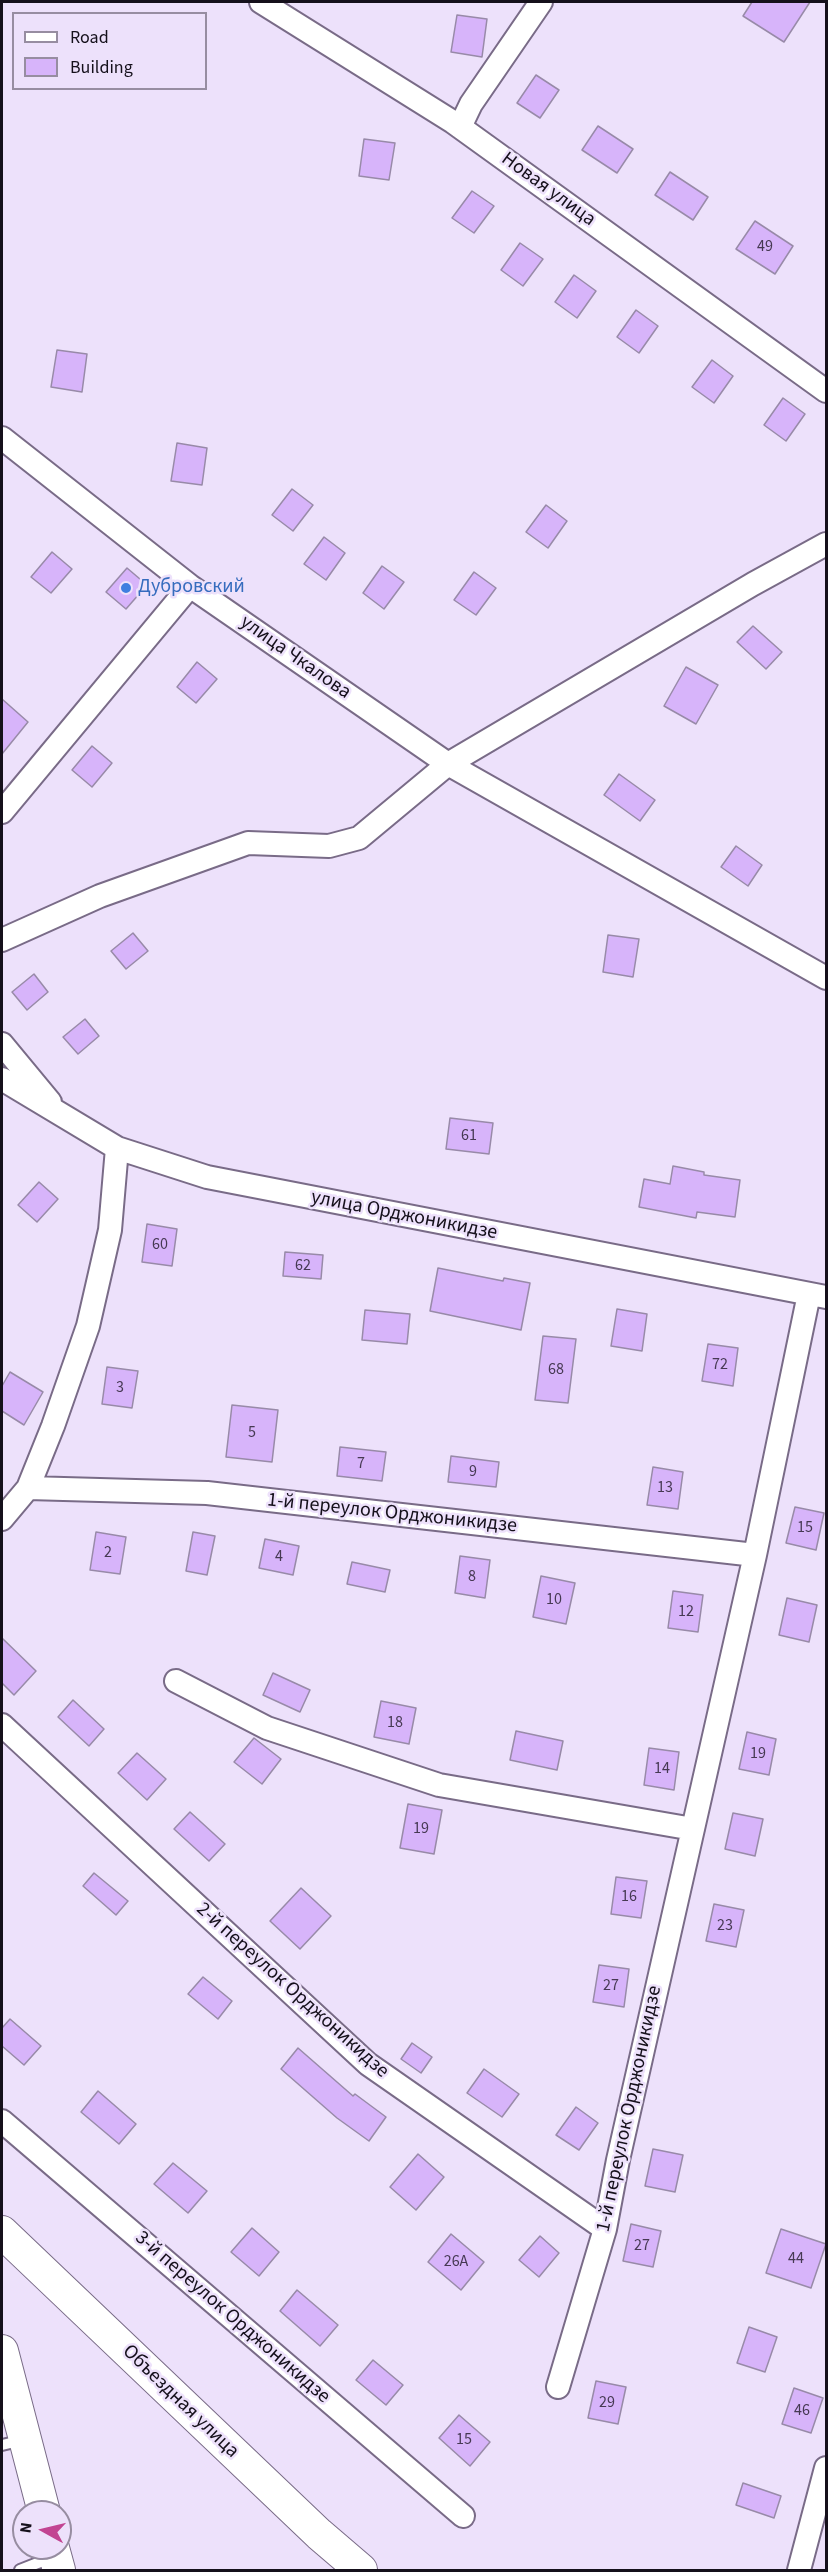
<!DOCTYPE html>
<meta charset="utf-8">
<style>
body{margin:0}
#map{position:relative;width:828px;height:2572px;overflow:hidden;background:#ede1fb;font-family:"Source Sans 3",sans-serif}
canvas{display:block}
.frame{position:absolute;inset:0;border:3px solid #15101b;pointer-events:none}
.legend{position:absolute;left:12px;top:12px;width:195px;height:78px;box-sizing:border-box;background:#ede1fb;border:2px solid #978da1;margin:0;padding:8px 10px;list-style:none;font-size:18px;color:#15101b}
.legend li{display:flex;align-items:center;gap:12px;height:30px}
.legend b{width:30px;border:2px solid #978da1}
.north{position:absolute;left:12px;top:2500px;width:60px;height:60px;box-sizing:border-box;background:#ede1fb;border:2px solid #978da1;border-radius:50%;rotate:278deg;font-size:16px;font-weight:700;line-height:24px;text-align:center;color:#15101b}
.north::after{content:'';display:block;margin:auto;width:21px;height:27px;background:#c24492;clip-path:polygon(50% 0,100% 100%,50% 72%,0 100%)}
</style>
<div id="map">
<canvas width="828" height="2572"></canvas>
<div class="frame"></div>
<ul class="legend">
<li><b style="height:8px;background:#fff"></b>Road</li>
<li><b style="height:16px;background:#d7b4fa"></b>Building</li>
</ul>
<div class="north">N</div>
</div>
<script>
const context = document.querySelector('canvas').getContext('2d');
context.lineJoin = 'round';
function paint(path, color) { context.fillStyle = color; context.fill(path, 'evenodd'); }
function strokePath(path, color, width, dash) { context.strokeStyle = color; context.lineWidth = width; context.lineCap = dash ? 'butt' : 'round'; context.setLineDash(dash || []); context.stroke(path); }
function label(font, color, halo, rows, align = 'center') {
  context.font = font + ' "Source Sans 3",sans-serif'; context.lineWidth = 5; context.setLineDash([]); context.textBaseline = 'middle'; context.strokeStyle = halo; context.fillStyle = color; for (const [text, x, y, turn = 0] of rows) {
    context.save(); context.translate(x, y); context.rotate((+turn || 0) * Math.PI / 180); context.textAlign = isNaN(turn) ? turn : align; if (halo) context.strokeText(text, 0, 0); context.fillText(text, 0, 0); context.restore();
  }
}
const building = new Path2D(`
 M 752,2 L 810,2 L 784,42 L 743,16 Z
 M 457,15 L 487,19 L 482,57 L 451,52 Z
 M 536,75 L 559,90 L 540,118 L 517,103 Z
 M 598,126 L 633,149 L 617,173 L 582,150 Z
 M 364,139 L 395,143 L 389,180 L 359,176 Z
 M 670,172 L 708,197 L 693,220 L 655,195 Z
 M 472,191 L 494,206 L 474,233 L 452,218 Z
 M 755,221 L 793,246 L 775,274 L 736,249 Z
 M 520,243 L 543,259 L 523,286 L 501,270 Z
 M 574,275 L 596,291 L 577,318 L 555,302 Z
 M 636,310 L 658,326 L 639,353 L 617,337 Z
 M 57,350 L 87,354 L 82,392 L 51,387 Z
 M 712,360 L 733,376 L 714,403 L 692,387 Z
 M 783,398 L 805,414 L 786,441 L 764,425 Z
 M 177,443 L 207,448 L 202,485 L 171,481 Z
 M 292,489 L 313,505 L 293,531 L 272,515 Z
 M 546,505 L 567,521 L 548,548 L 526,532 Z
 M 324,537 L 345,553 L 326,580 L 304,564 Z
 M 52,552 L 72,569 L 51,593 L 31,577 Z
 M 382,566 L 404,582 L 384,609 L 363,593 Z
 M 127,568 L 147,585 L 126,609 L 106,592 Z
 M 474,572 L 496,588 L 476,615 L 454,600 Z
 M 753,626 L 782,652 L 766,669 L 737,642 Z
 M 197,662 L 217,679 L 196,703 L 177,687 Z
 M 686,667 L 718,685 L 696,724 L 664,706 Z
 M 2,699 L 28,722 L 2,754 Z
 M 92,746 L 112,763 L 92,787 L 72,770 Z
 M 619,774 L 655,800 L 640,821 L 604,795 Z
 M 736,846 L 762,865 L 748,886 L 721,867 Z
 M 133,933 L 148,951 L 126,969 L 111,951 Z
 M 608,935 L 639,939 L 633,977 L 603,972 Z
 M 34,974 L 48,992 L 27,1010 L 12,992 Z
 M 85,1019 L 99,1036 L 78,1054 L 63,1037 Z
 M 450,1118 L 493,1123 L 489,1154 L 446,1149 Z
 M 673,1166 L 704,1172 L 704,1175 L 740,1180 L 735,1217 L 697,1212 L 696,1218 L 639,1207 L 644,1179 L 670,1184 Z
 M 39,1182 L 58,1199 L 37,1222 L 18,1205 Z
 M 147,1224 L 177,1229 L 172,1266 L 142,1262 Z
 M 285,1252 L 323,1255 L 321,1279 L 283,1276 Z
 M 438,1268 L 503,1281 L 504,1278 L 530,1283 L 521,1330 L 430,1311 Z
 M 617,1309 L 647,1314 L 642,1351 L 611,1346 Z
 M 365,1310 L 410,1314 L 407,1344 L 362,1340 Z
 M 543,1336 L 576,1339 L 568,1403 L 535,1400 Z
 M 708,1344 L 738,1348 L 733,1386 L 702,1381 Z
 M 107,1367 L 138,1371 L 132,1408 L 102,1404 Z
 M 10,1372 L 43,1392 L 24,1425 L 2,1411 L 2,1386 Z
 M 232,1405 L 278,1410 L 272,1462 L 226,1457 Z
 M 340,1447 L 386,1452 L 382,1481 L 337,1476 Z
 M 451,1456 L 499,1462 L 496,1487 L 448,1482 Z
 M 653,1467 L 683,1472 L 678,1509 L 647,1505 Z
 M 795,1507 L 824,1513 L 816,1550 L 786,1543 Z
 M 96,1532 L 126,1537 L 120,1574 L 90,1570 Z
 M 193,1532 L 215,1536 L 207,1575 L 186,1571 Z
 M 265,1539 L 299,1546 L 293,1575 L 259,1568 Z
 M 460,1556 L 490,1560 L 485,1598 L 455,1593 Z
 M 352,1562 L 390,1570 L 385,1592 L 347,1584 Z
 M 541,1576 L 575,1583 L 566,1624 L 533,1617 Z
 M 673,1591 L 703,1595 L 698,1632 L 668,1628 Z
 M 787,1598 L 817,1605 L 809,1642 L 779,1635 Z
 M 2,1638 L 36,1671 L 14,1695 L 2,1683 Z
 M 273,1673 L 310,1690 L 300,1712 L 263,1695 Z
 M 73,1700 L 104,1729 L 89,1746 L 58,1717 Z
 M 381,1701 L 416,1708 L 409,1744 L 374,1737 Z
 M 516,1731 L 563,1741 L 557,1770 L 510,1760 Z
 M 747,1732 L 776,1739 L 769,1775 L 739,1769 Z
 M 254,1738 L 281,1759 L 262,1784 L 234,1762 Z
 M 649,1748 L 679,1752 L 674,1790 L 644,1785 Z
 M 137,1753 L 166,1779 L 147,1800 L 118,1773 Z
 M 408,1804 L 442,1810 L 434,1854 L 400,1848 Z
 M 190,1812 L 225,1844 L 209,1861 L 174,1829 Z
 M 733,1813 L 763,1819 L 755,1856 L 725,1849 Z
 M 94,1873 L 128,1901 L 116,1915 L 83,1886 Z
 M 616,1877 L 647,1881 L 641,1918 L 611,1914 Z
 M 301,1888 L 331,1916 L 300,1949 L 270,1921 Z
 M 714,1904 L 744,1910 L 736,1947 L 706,1941 Z
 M 599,1965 L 629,1969 L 624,2007 L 593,2002 Z
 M 203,1977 L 232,2001 L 218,2019 L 188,1994 Z
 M 10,2019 L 41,2046 L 24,2065 L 2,2046 L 2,2028 Z
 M 412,2043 L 432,2057 L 421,2073 L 401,2059 Z
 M 298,2048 L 353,2096 L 355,2094 L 386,2117 L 369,2141 L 337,2118 L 281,2069 Z
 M 484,2069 L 519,2094 L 502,2117 L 467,2093 Z
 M 98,2091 L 136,2124 L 119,2144 L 81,2112 Z
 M 576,2107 L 598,2123 L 579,2150 L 556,2135 Z
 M 653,2149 L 683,2155 L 675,2192 L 645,2186 Z
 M 418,2154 L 444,2177 L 416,2210 L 390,2187 Z
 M 173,2163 L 207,2191 L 188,2213 L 154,2184 Z
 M 631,2224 L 661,2231 L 653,2267 L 623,2261 Z
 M 252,2228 L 279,2252 L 259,2276 L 231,2252 Z
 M 781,2229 L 826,2244 L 811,2288 L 766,2273 Z
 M 451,2234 L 484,2262 L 461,2290 L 428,2262 Z
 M 540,2236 L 559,2253 L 539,2277 L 519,2260 Z
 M 297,2290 L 338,2325 L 320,2346 L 280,2311 Z
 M 749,2327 L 777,2337 L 765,2372 L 737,2363 Z
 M 373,2360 L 403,2385 L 386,2405 L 356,2380 Z
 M 596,2381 L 626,2387 L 618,2424 L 588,2418 Z
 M 794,2388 L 823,2398 L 811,2433 L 782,2424 Z
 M 459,2415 L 490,2442 L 470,2466 L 439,2438 Z
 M 743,2483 L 781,2496 L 774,2518 L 736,2505 Z`);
paint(building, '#d7b4fa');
strokePath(building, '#988aa8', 1.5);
const lane = new Path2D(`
 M 2,2445 L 23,2440
 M 20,2570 L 53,2557`);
const street = new Path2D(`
 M 261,2 L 453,122 L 826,391
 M 460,127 L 471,104 L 541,2
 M 2,438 L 190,586 L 448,764 L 826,978
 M 2,812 L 190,586
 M 2,940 L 100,896 L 248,843 L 329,846 L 359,838 L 448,764 L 753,584 L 826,544
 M 2,1044 L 50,1102
 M 2,1079 L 117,1148 L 207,1177 L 826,1297
 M 28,1488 L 207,1493 L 755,1555
 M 2,1519 L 28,1488 L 53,1426 L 88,1326 L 110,1230 L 117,1148
 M 176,1681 L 267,1728 L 439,1785 L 693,1829
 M 2,1725 L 368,2064 L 605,2229
 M 2,2121 L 463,2516
 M 558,2387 L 605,2229 L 618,2160 L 755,1555 L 809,1294
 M 799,2570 L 826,2468`);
const secondary = new Path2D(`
 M 2,2232 L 319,2534 L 361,2570
 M 2,2351 L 44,2512
 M 53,2548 L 59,2570`);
strokePath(lane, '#796b87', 14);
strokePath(street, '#796b87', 26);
strokePath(secondary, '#796b87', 34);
strokePath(lane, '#fff', 10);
strokePath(street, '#fff', 22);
strokePath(secondary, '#fff', 32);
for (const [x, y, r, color] of [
 [126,588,6,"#3f7fe0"]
]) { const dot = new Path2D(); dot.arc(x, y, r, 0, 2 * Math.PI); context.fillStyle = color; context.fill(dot); strokePath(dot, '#ede1fb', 2); }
label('16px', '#463953', null, [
 ["49",765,247],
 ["61",469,1136],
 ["60",160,1245],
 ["62",303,1266],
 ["72",720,1365],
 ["68",556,1370],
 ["3",120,1388],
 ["5",252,1433],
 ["7",361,1464],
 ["9",473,1472],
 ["13",665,1488],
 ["15",805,1528],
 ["2",108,1553],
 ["4",279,1557],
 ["8",472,1577],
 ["10",554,1600],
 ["12",686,1612],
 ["18",395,1723],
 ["19",758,1754],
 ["14",662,1769],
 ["19",421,1829],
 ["16",629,1897],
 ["23",725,1926],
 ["27",611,1986],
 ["27",642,2246],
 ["44",796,2259],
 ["26А",456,2262],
 ["29",607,2403],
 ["46",802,2411],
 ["15",464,2440]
]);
label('20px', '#15101b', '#ede1fb', [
 ["Новая улица",548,190,36],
 ["улица Чкалова",295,658,35],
 ["улица Орджоникидзе",404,1216,11],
 ["1-й переулок Орджоникидзе",392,1514,6],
 ["2-й переулок Орджоникидзе",292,1991,42],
 ["1-й переулок Орджоникидзе",630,2109,-78],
 ["3-й переулок Орджоникидзе",232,2318,41],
 ["Объездная улица",180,2402,44]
]);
label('20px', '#366cbe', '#ede1fb', [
 ["Дубровский",138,588]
], 'left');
</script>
